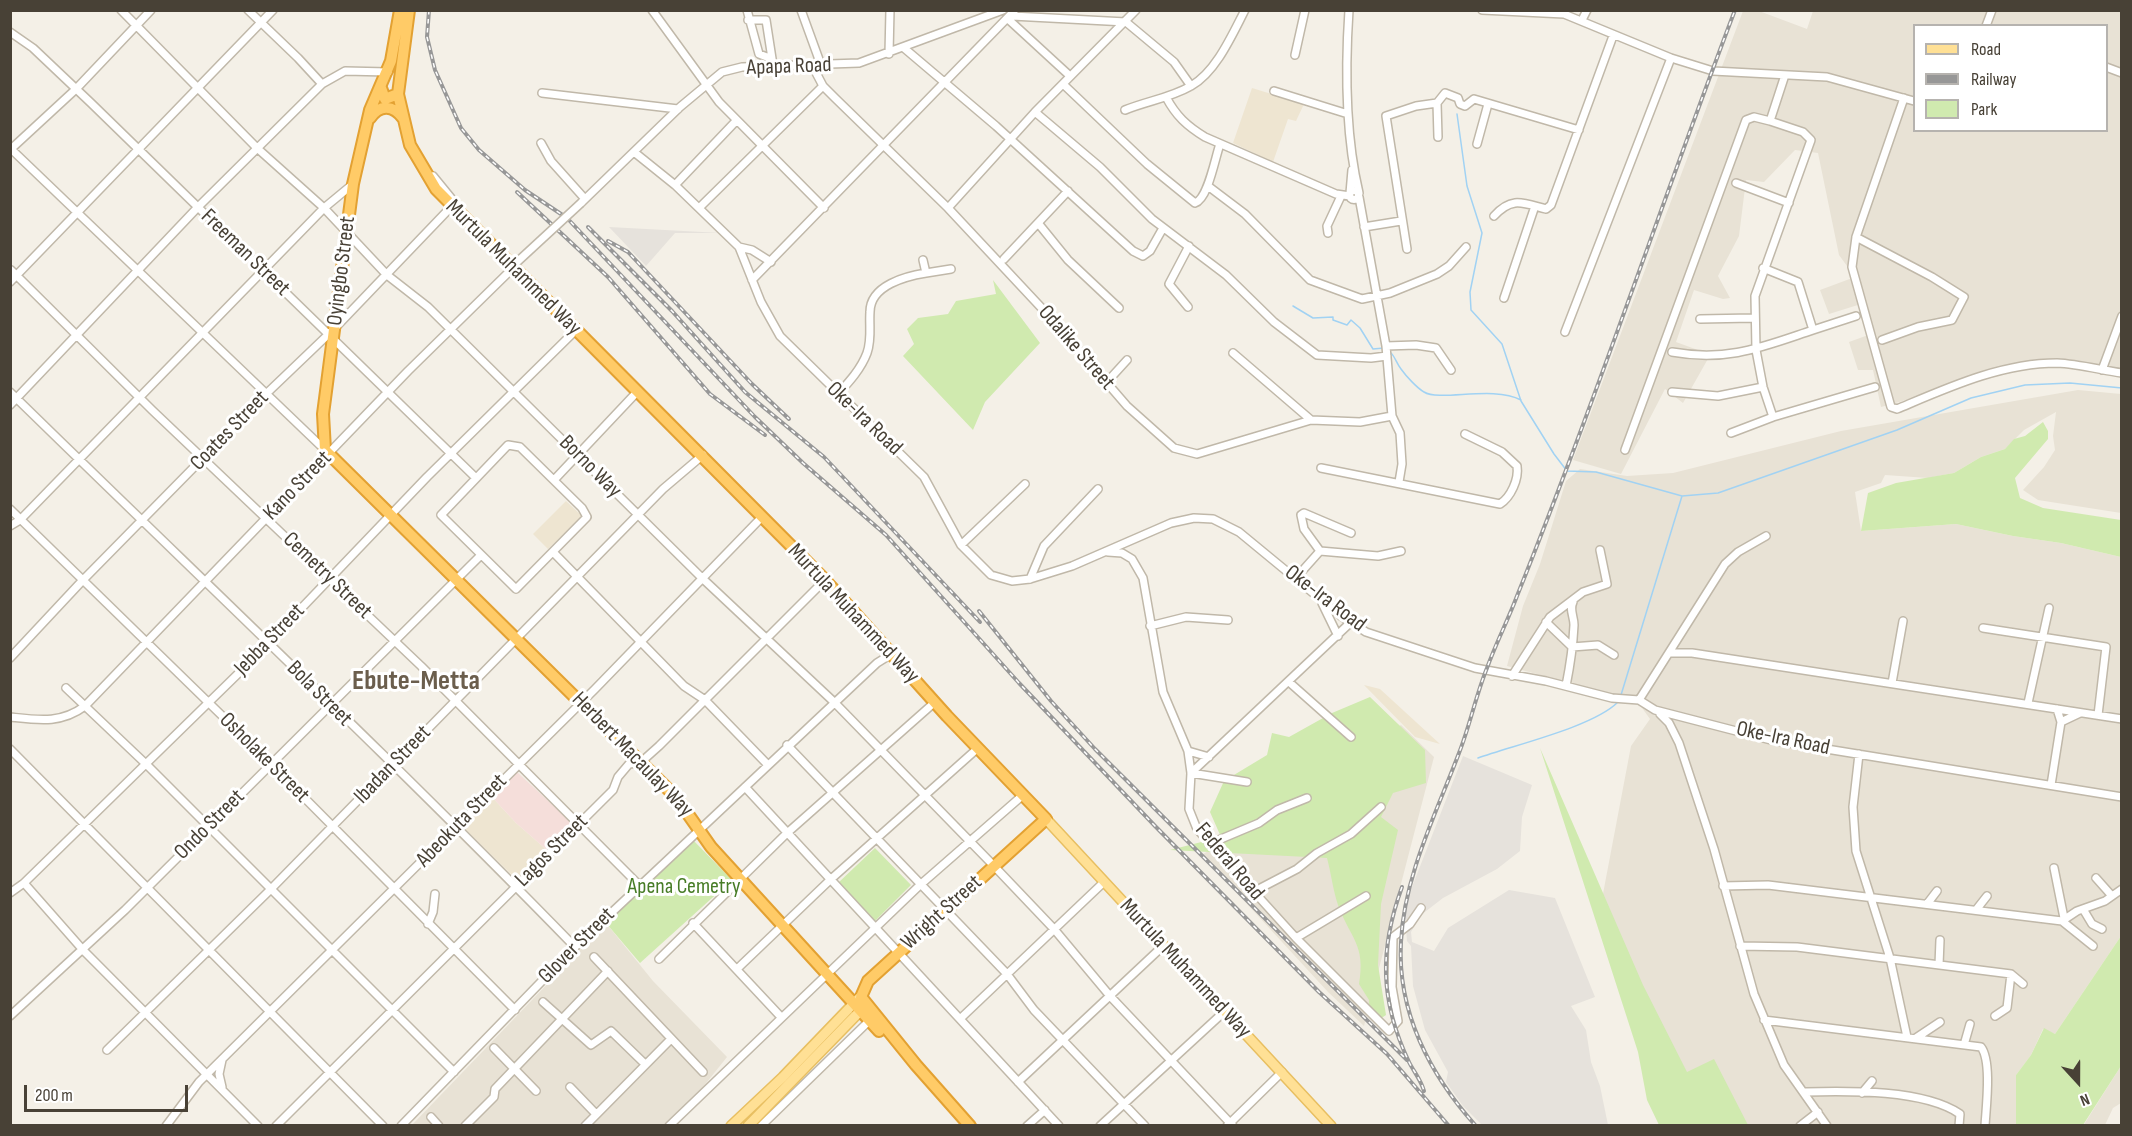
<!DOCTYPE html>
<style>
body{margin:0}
#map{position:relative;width:2132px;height:1136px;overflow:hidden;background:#f4f0e7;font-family:"Sofia Sans Condensed",sans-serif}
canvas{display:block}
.frame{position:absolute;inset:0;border:12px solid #484136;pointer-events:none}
.legend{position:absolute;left:1913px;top:24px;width:195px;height:108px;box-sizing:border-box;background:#fff;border:2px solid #b6b3af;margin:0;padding:8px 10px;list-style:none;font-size:18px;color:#484136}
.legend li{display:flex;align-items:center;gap:12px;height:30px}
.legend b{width:30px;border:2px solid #b6b3af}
.north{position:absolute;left:2048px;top:1052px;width:60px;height:60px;-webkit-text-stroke:4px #fff;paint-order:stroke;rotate:159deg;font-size:16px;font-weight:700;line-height:24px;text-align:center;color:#484136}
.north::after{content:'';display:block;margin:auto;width:21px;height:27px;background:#484136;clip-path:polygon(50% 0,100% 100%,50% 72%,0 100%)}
.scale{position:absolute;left:24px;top:1085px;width:164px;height:27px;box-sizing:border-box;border:3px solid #484136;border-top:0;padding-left:8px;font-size:18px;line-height:21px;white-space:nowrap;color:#484136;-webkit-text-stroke:4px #fff;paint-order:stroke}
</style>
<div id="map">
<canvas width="2132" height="1136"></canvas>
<div class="frame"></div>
<ul class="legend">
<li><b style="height:8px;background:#ffe095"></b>Road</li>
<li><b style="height:8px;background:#979797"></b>Railway</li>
<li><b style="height:16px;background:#d0eaaf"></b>Park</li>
</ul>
<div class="north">N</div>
<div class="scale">200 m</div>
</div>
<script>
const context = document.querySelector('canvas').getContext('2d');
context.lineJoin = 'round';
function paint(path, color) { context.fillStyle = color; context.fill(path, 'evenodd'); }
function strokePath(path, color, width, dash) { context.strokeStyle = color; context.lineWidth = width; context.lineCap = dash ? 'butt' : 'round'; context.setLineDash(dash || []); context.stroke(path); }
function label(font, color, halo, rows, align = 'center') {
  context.font = font + ' "Sofia Sans Condensed",sans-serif'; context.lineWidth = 6; context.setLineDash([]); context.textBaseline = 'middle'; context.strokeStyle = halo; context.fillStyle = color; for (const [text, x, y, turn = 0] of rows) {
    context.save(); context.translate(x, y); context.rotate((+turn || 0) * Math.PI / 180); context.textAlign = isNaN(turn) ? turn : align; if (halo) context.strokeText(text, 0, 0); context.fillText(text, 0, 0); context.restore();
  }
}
paint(new Path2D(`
 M 1743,11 L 1759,11 L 1807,29 L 1813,11 L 2121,11 L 2121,370 L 2074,367 L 2018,369 L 1881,407 L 1873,370 L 1858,370 L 1849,342 L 1871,334 L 1861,304 L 1829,314 L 1820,290 L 1855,277 L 1839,255 L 1818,153 L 1795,150 L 1764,182 L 1746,180 L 1739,236 L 1718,276 L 1730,298 L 1723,299 L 1694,290 L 1676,342 L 1706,353 L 1709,357 L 1683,403 L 1665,389 L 1621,474 L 1573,460 ZM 1914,26 L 2106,26 L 2106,130 L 1914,130 Z
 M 2078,390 L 2121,394 L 2121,513 L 2038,500 L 2023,490 L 2044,467 L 2055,450 L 2053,436 L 2056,412 L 2024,430 L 2005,449 L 1981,457 L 1954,473 L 1928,478 L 1885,475 L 1881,483 L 1855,492 L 1861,531 L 1956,524 L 2013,536 L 2061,543 L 2121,557 L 2121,936 L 2055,1034 L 2043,1029 L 2031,1055 L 2016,1075 L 2016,1125 L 1695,1125 L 1602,899 L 1631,746 L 1650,719 L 1637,701 L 1507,666 L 1523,606 L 1540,564 L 1566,481 L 1580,469 L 1627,476 L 1673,473 L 1841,431 Z
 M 1401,725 L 1434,757 L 1364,1026 L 1328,992 L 1202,855 L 1348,755 Z
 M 606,923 L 653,981 L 727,1057 L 687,1107 L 667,1125 L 411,1126 Z
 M 2121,1066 L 2121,1103 L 2113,1108 L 2105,1125 L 2083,1126 Z`), '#e8e2d5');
paint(new Path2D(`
 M 609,227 L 721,233 L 675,233 L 646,266 Z
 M 1463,756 L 1532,785 L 1522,817 L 1520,851 L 1497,869 L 1443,898 L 1421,915 L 1411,932 L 1412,942 L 1434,951 L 1448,928 L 1509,890 L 1555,898 L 1595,997 L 1571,1006 L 1586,1030 L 1591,1062 L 1600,1086 L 1608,1125 L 1482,1125 L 1463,1106 L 1446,1082 L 1448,1072 L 1425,1030 L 1413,986 L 1411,946 L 1407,941 L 1405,915 L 1412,887 Z`), '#e6e2dc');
paint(new Path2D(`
 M 1252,88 L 1304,104 L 1296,121 L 1288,119 L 1273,162 L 1233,143 Z
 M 566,501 L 582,516 L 548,549 L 533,534 Z
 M 1364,685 L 1380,689 L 1440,744 L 1415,737 Z
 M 491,796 L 516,823 L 548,851 L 517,880 L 461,825 Z`), '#eee5d1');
paint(new Path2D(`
 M 517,772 L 572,823 L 548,851 L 516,823 L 491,796 Z`), '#f5deda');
paint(new Path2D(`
 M 993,280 L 1040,343 L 985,402 L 973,430 L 903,356 L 914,344 L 907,329 L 918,318 L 948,314 L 956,301 L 996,294 Z
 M 2043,422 L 2048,431 L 2048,439 L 2015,478 L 2020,498 L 2043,508 L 2121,520 L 2121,557 L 2061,543 L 2013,536 L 1956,524 L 1861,531 L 1868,493 L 1896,483 L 1954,473 L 1981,457 L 2005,449 L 2014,439 L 2025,436 Z
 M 1370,697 L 1425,750 L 1426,783 L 1393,793 L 1381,817 L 1398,830 L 1381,904 L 1378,965 L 1386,1015 L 1380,1019 L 1368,1016 L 1369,1000 L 1359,984 C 1366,944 1350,938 1338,905 C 1333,890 1331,873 1327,858 L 1170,850 L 1221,837 L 1210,812 L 1224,781 L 1267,755 L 1272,733 L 1289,737 L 1332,713 Z
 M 1540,748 L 1643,985 L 1687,1072 L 1714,1059 L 1748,1125 L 1659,1125 L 1647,1100 L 1638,1052 Z
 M 693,840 L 732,880 L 640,963 L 606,923 Z
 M 875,848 L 911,885 L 873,923 L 838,883 Z
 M 2121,936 L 2121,1066 L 2083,1125 L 2016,1125 L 2016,1075 L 2031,1055 L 2044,1028 L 2055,1034 Z`), '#d0eaaf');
strokePath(new Path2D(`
 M 1457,114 L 1467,186 L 1482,233 L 1470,292 L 1471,310 L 1502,344 L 1521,401 L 1554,454 L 1567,471 L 1596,472 L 1682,496 L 1718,493 L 1897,430 L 1971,398 L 2025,385 L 2070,383 L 2122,388
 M 1293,306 L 1313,318 L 1333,317 L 1333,320 L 1347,325 L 1351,320 L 1360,328 L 1373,349 L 1384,348
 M 1388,350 C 1395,355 1396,363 1401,369 C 1406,376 1417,388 1424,392 C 1440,402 1493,385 1521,400
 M 1621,695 L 1682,496
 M 1478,758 C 1514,745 1593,727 1618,702`), '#a1d2f3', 1.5);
const minor = new Path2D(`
 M 121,10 L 257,148 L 324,208 L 387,275 L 428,307 L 702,578 L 834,702
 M 248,10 L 298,58 L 322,84
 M 652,10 L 719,102 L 824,208
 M 747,10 L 759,54 L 772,59
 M 801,10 L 821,65
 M 1349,10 C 1345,70 1345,134 1359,193
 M 1482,10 L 1564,14 L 1671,58 L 1713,71 L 1827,77 L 1914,101
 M 1012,16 L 1126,22 L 1174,62 L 1191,86
 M 1008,19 L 1070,76
 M 748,20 L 766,20 L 773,65
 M 1582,20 L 1587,10
 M 1986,26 L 1992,10
 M 10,32 L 33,48 L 91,103 L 476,478
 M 904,48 L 996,126 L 1133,251 L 1143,256 L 1150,251 L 1163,228
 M 889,54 L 890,10
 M 1295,55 L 1305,10
 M 813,67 L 823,86 L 835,98 L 948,208 L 1050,317 L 1127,406 L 1174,448 L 1197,454 L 1311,420 L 1360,422 L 1392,416
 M 2106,67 L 2122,73
 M 1063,84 L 1147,164 L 1195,203 C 1208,199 1215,158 1220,144
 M 1274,91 L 1348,114
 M 542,93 L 678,109
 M 1166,97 C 1176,116 1187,126 1205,137 L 1336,194 L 1350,196
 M 1904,98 L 1856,237 L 1852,267 L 1891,407 L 1897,409 C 1947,388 2001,363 2057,363 C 2078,364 2101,370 2122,373
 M 1437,103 L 1438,137
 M 1125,110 C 1147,101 1170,98 1191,86 C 1216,72 1232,35 1245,10
 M 1035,112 L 1100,167 L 1152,219 L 1226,275 L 1274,322 L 1317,355 L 1371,358 L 1387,356
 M 541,143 L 551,161 L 585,199
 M 1477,144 L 1488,104
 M 10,148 L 325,450
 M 11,149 L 76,89 L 151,10
 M 634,152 L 675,185 L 739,247 L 761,302 L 780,336 L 924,477 L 961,545 L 991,575 L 1012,581 L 1030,579 L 1072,566 L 1171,523 L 1194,518 L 1213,519 L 1239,532 L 1341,616 L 1366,632 L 1475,668 L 1546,681 L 1612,698 L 1639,700 L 1655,710 L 1771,740 L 2122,797
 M 433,176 L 451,198
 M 1736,183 L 1789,203
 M 675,185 L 736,121
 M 1208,186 L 1245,214 L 1310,280 L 1362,299 L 1390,293 L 1437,274 L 1449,266 L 1466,247
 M1349.5 195a4.5 4.5 0 1 1 9 0a4.5 4.5 0 1 1-9 0Z
 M 1350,193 L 1352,170
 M 1359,197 L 1386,346 L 1392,416 L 1400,433 L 1402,464 L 1399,482
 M 581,203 L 680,107 L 722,72 L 742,67 L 859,63 L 1003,10
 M 699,208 L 823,86
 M 948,208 L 1035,112 L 1136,10
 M 1494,216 C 1512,196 1523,203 1546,209 L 1551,205 L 1613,36
 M 1038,223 L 1068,260 L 1119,308
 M 1364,227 L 1401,221
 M 1328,233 L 1327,226 L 1341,196
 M 1856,237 L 1932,277 L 1964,297 L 1952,320 L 1918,327 L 1882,340
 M 739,247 L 752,250 L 771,262
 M 1407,249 L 1386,116 L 1416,106 L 1437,103 L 1445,93 L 1458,98 L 1460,104 L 1465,106 L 1474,99 L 1579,130
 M 1004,259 L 1068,191
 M 11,270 L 152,410 L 421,666 L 639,885
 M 926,273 L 951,269
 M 752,280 L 1015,10
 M 10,282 L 273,10
 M 1504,298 L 1535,206
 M 1188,307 L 1169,284 L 1189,246
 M 1700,319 L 1753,318
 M 1813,330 L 1856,316
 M 1565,332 L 1671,58
 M 1386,346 L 1416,345 L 1436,348 L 1451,370
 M 1672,352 C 1728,362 1762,347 1813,330 L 1798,282 L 1763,268
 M 1233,353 L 1311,420
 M 2102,370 L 2122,316
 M 1106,383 L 1127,360
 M 10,392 C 199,577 391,758 575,947
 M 1672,392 L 1718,396 L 1763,387
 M 838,394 C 849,382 861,369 867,353 C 872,339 869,326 870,312 C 870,285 907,276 926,273 L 923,260
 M 10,405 L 198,207 L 322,84 L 345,71 L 388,72
 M 1773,417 L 1763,387 L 1756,350 L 1755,296 L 1811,140 L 1803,132 L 1770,121 L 1785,75
 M 1731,433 L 1773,417 L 1875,387
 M 508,445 L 520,447 L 582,508 L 587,517 L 516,589 L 441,515 Z
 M 1625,450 L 1746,120 L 1754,117 L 1770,121
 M 1321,468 L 1500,504 C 1511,497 1519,479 1517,466 L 1502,452 L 1465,434
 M 554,480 L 637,392
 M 10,509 L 250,743 L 515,1010
 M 10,526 L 20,520 L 324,208 L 353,184
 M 1351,533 L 1304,513 L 1301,515 L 1304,529 L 1320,551 L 1378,556 L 1401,551
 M 961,545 L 1025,484
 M 553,552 L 684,686 L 705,700 L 768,765
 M 1108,552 L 1122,553 L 1132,559 L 1143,578 L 1163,692 L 1188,751 L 1191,773 L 1189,809 L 1197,829 L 1296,938 L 1389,1031 L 1398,1021 L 1392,987 L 1393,937 L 1410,924 L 1421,908
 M 1030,579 L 1044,546 L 1098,489
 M 1295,579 L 1320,551
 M 1322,603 L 1338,636
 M 1546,622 L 1572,647 L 1598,645 L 1614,655
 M 1150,626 L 1186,617 L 1228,620
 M 1983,628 L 2106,647 L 2098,715
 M 1669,653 L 1692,653 L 2122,719
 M 10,658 L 82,581 L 266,394 L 335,328 L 451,207
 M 1512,676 L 1550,617 L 1583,592 L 1607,584 L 1600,550
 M 1289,682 L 1351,737
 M 1892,683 L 1903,621
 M 1566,686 C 1570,666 1573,646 1574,625 C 1574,616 1569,610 1573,602
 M 66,688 L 147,765 L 454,1072
 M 1639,700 L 1725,564 L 1738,552 L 1766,536
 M 834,702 L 994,866 L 1054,929 L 1110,996 L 1233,1126
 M 2028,703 L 2049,608
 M 1660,714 L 1669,723 L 1679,743 L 1714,849 L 1754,994 L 1784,1065 L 1827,1126
 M 10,717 C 38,720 61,724 85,706 L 408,371 L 513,268
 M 2061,722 L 2080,713
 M 787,745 L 1007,974 L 1034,1010 L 1145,1126
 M 10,749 L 383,1126
 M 1188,751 L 1209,757
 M 1859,754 L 1853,807 L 1856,851 L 1890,958 L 1907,1037
 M 1191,773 L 1350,623
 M 1191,773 L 1247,782
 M 2051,785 L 2061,722 L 2057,709
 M 745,787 L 1059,1126
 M 1209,844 L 1259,823 L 1277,810 L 1307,798
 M 2054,868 L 2064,918
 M 2096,878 L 2112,896
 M 24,883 L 83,950 L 258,1126
 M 1723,886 L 1768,885 L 2062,921 L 2093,946
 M 1253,892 L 1297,869 L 1317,853 L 1351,834 L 1381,807
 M 10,893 L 24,883 L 248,664 L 427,477 L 575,331
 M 1927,904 L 1937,891
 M 2083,909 L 2092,924 L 2102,929
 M 1976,910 L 1987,896
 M 2062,921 L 2077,911 L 2105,901 L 2122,889
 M 693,923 L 781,1017
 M 428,924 L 433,912 L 435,894
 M 1296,938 L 1366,896
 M 1740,946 L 1797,947 L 2011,974 L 2023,984
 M 594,957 L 703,1072
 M 659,959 L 786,834 L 935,702
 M 1939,965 L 1940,940
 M 737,969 L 830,880 L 978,748
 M 543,1002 L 591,1045 L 611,1031 L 645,1064
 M 10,1016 L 125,910 L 481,555
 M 1995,1016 L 2007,1008 L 2011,974
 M 961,1018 L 1104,882
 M 1764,1020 L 1981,1047 C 1992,1061 1986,1108 1985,1126
 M 1916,1038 L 1940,1022
 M 1964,1045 L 1970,1024
 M 494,1048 L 536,1091
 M 107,1050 L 270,890 L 663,489 L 703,455
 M 222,1060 L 219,1074 L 222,1087
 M 1018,1082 L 1163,946
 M 570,1087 L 596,1114
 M 1804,1092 C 1848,1091 1923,1089 1960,1114 L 1959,1126
 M 1862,1093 L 1872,1081
 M 431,1117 L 439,1126
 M 166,1126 L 199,1082 L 595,689 L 761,518
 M 276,1126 L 613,790 L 618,777 L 629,764 L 640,763 L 659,746 L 825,580
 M 401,1126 L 575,947 L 877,663 L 893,653
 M 465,1126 L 494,1097 L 495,1089 L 608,971
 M 585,1126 L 671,1039
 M 669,1126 L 920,885 L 1023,795
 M 761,1126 L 869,1021
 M 1027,1126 L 1045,1110
 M 1100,1126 L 1225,1011
 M 1227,1126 L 1282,1072
 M 1800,1126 L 1818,1112`);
const major = new Path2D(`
 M 1046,819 L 1331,1126
 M 731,1126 L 783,1077 L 859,998
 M 748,1126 L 864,1007`);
const highway = new Path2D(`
 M 400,10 L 391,61 L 370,110 L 353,184 L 323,414 L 325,450 L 676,797 L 711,847 L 879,1031
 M 409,10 L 398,94 L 410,145 L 436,189 L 825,580 L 947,716 L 1046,819 L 868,981 L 861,997 L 916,1065 L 970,1126
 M 381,88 L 385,99 L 398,94
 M 370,118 C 380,104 393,105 403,118`);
strokePath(minor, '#c0b8a9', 10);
strokePath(major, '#e8bf61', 12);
strokePath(highway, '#e3a132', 14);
strokePath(minor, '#fff', 7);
strokePath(major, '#ffe095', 9);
strokePath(highway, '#ffcb67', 10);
const rail = new Path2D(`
 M 429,10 L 427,37 L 435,70 L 461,128 L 479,150 L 525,190 L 567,218 L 755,417 L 803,463 L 886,535 L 1019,683 L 1155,826 L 1319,992 L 1387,1054 L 1449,1126
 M 517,192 L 608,277 L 710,394 L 765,435
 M 588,227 L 672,311 L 745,392 L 824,457 L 980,622
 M 608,241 L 628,252 L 752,384 L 789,419
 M 979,611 L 1051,701 L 1095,749 L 1407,1060
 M 1402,887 C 1379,950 1380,1001 1409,1062 C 1414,1072 1421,1080 1424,1091
 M 1476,1126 C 1430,1075 1397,1012 1401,942 C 1404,876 1436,814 1459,753 C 1470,725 1476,695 1487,668 C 1496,643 1508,620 1517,596 C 1595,402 1661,205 1735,10`);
strokePath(rail, '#979797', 4);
strokePath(rail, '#fff', 1.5, [4.5]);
const minorBridge = new Path2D(`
 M 516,263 L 581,203`);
strokePath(minorBridge, '#c0b8a9', 10, []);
strokePath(minorBridge, '#fff', 7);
label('22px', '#484136', '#fff', [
 ["Apapa Road",789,67,-2],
 ["Freeman Street",245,253,44],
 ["Murtula Muhammed Way",513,268,45],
 ["Oyingbo Street",342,271,-83],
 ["Odalike Street",1076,348,49],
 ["Oke-Ira Road",864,419,44],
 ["Coates Street",230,431,-46],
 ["Borno Way",590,467,45],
 ["Kano Street",298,486,-46],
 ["Cemetry Street",327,576,44],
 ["Oke-Ira Road",1325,599,37],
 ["Murtula Muhammed Way",853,614,47],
 ["Jebba Street",270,640,-46],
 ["Bola Street",319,694,45],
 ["Oke-Ira Road",1783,739,12],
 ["Herbert Macaulay Way",632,755,46],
 ["Osholake Street",264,758,45],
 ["Ibadan Street",393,765,-46],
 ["Abeokuta Street",462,821,-46],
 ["Ondo Street",210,825,-45],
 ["Lagos Street",552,851,-45],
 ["Federal Road",1229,862,50],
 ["Wright Street",942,913,-42],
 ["Glover Street",577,946,-45],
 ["Murtula Muhammed Way",1185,969,47]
]);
label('22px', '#477c26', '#fff', [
 ["Apena Cemetry",684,887]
]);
label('bold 28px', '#6b5e4d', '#fff', [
 ["Ebute-Metta",416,682]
]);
</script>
